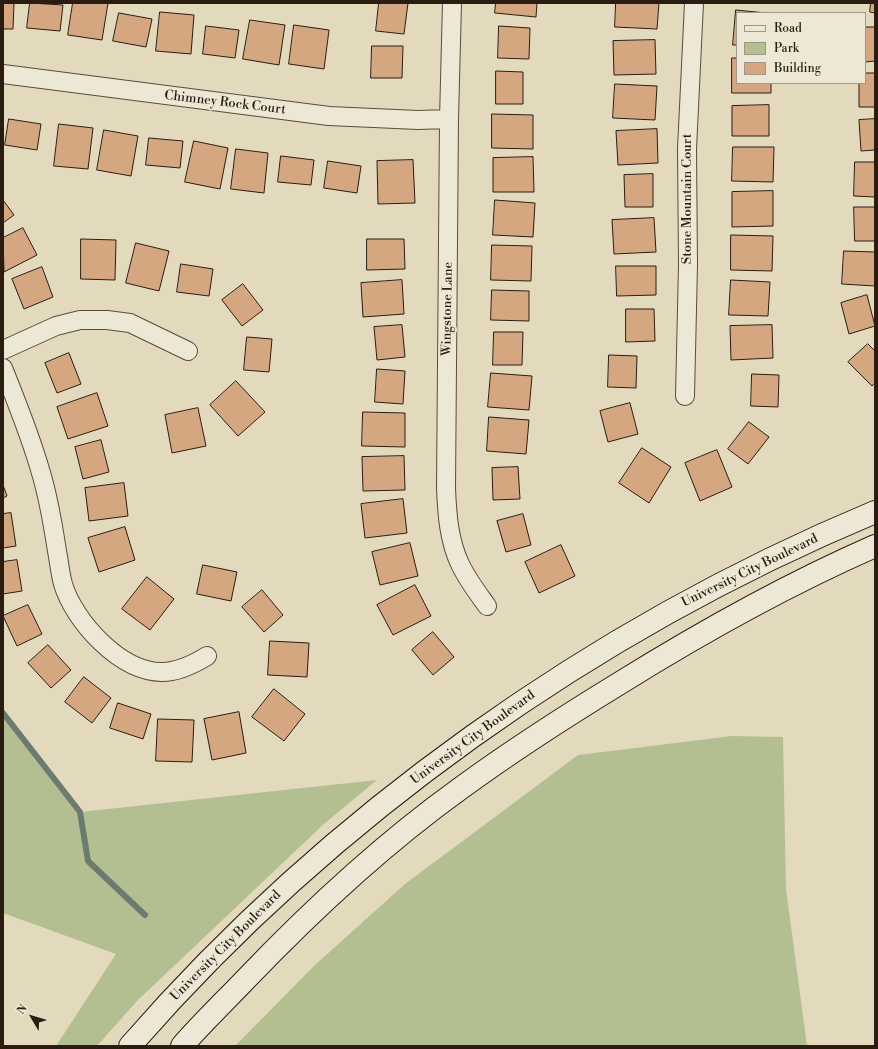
<!DOCTYPE html>
<style>
body{margin:0}
#map{position:relative;width:878px;height:1049px;overflow:hidden;background:#e3dabe;font-family:"Libre Bodoni",serif}
canvas{display:block}
.frame{position:absolute;inset:0;border:4px solid #2b1c12;pointer-events:none}
.legend{position:absolute;left:736px;top:12px;width:130px;height:72px;box-sizing:border-box;background:#ede7d5;border:1px solid #9f9687;margin:0;padding:5px 7px;list-style:none;font-size:12px;color:#2b1c12}
.legend li{display:flex;align-items:center;gap:8px;height:20px}
.legend b{width:20px;border:1px solid #9f9687}
.north{position:absolute;left:12px;top:997px;width:40px;height:40px;-webkit-text-stroke:3px #ede7d5;paint-order:stroke;rotate:308deg;font-size:11px;font-weight:700;line-height:16px;text-align:center;color:#2b1c12}
.north::after{content:'';display:block;margin:auto;width:14px;height:18px;background:#2b1c12;clip-path:polygon(50% 0,100% 100%,50% 72%,0 100%)}
</style>
<div id="map">
<canvas width="878" height="1049"></canvas>
<div class="frame"></div>
<ul class="legend">
<li><b style="height:5px;background:#ede7d5"></b>Road</li>
<li><b style="height:11px;background:#b4bf91"></b>Park</li>
<li><b style="height:11px;background:#d4a781"></b>Building</li>
</ul>
<div class="north">N</div>
</div>
<script>
const context = document.querySelector('canvas').getContext('2d');
context.lineJoin = 'round';
function paint(path, color) { context.fillStyle = color; context.fill(path, 'evenodd'); }
function strokePath(path, color, width, dash) { context.strokeStyle = color; context.lineWidth = width; context.lineCap = dash ? 'butt' : 'round'; context.setLineDash(dash || []); context.stroke(path); }
function label(font, color, halo, rows, align = 'center') {
  context.font = font + ' "Libre Bodoni",serif'; context.lineWidth = 4; context.setLineDash([]); context.textBaseline = 'middle'; context.strokeStyle = halo; context.fillStyle = color; for (const [text, x, y, turn = 0] of rows) {
    context.save(); context.translate(x, y); context.rotate((+turn || 0) * Math.PI / 180); context.textAlign = isNaN(turn) ? turn : align; if (halo) context.strokeText(text, 0, 0); context.fillText(text, 0, 0); context.restore();
  }
}
paint(new Path2D(`
 M 3,713 L 80,812 L 377,780 L 325,823 L 137,1001 L 97,1046 L 56,1046 L 116,954 L 3,913 Z
 M 732,736 L 783,737 L 786,889 L 807,1046 L 235,1046 L 315,965 L 405,884 L 578,755 Z`), '#b4bf91');
strokePath(new Path2D(`
 M 3,713 L 80,812 L 88,861 L 145,915`), '#6b7b70', 6);
const building = new Path2D(`
 M 3,3 L 14,3 L 13,29 L 3,29 Z
 M 30,3 L 63,5 L 60,31 L 27,28 Z
 M 73,3 L 108,3 L 102,40 L 68,35 Z
 M 379,3 L 408,3 L 404,34 L 376,31 Z
 M 496,3 L 537,3 L 536,17 L 495,13 Z
 M 616,3 L 659,3 L 657,29 L 615,27 Z
 M 871,3 L 875,3 L 875,13 L 870,12 Z
 M 736,10 L 766,13 L 737,13 L 737,45 L 733,45 Z
 M 160,12 L 194,15 L 191,54 L 156,51 Z
 M 119,13 L 152,19 L 146,47 L 113,41 Z
 M 250,20 L 285,25 L 279,65 L 243,59 Z
 M 294,25 L 329,30 L 324,69 L 289,64 Z
 M 206,26 L 239,30 L 235,58 L 203,54 Z
 M 499,26 L 530,28 L 529,59 L 498,58 Z
 M 865,27 L 875,27 L 875,61 L 865,62 Z
 M 655,40 L 656,74 L 614,75 L 613,41 Z
 M 372,46 L 403,46 L 402,78 L 371,78 Z
 M 732,58 L 737,58 L 737,83 L 771,83 L 771,93 L 732,93 Z
 M 496,71 L 523,72 L 523,104 L 496,104 Z
 M 865,73 L 875,73 L 875,107 L 859,107 L 859,83 L 865,83 Z
 M 615,84 L 657,86 L 655,120 L 613,118 Z
 M 769,105 L 769,136 L 732,136 L 732,106 Z
 M 492,114 L 533,115 L 533,149 L 492,148 Z
 M 9,119 L 41,124 L 37,150 L 5,145 Z
 M 875,119 L 875,150 L 861,151 L 859,120 Z
 M 59,124 L 93,128 L 88,169 L 54,166 Z
 M 657,129 L 658,163 L 618,165 L 616,131 Z
 M 104,130 L 138,136 L 131,176 L 97,170 Z
 M 149,138 L 183,141 L 180,168 L 146,165 Z
 M 194,141 L 228,148 L 220,189 L 185,182 Z
 M 733,147 L 774,147 L 773,182 L 732,181 Z
 M 236,149 L 268,153 L 264,193 L 231,189 Z
 M 281,156 L 314,160 L 311,185 L 278,182 Z
 M 533,157 L 534,192 L 493,192 L 493,158 Z
 M 413,160 L 415,203 L 378,204 L 377,161 Z
 M 328,161 L 361,166 L 357,193 L 324,188 Z
 M 855,162 L 875,162 L 875,197 L 854,196 Z
 M 653,174 L 653,207 L 625,207 L 624,175 Z
 M 773,191 L 773,226 L 732,227 L 732,192 Z
 M 3,200 L 14,215 L 3,223 Z
 M 495,200 L 535,203 L 533,237 L 493,235 Z
 M 854,207 L 875,207 L 875,241 L 855,241 Z
 M 654,218 L 656,252 L 614,254 L 612,220 Z
 M 23,228 L 37,255 L 4,272 L 3,238 Z
 M 731,235 L 773,236 L 772,271 L 731,270 Z
 M 81,239 L 116,240 L 115,280 L 81,279 Z
 M 367,239 L 404,239 L 405,269 L 367,270 Z
 M 136,243 L 169,251 L 159,291 L 126,283 Z
 M 492,245 L 532,246 L 531,281 L 491,280 Z
 M 844,251 L 875,252 L 875,286 L 842,284 Z
 M 181,264 L 213,269 L 209,296 L 177,292 Z
 M 616,266 L 656,266 L 656,295 L 617,296 Z
 M 42,267 L 53,297 L 24,309 L 12,279 Z
 M 402,280 L 404,314 L 363,317 L 361,283 Z
 M 731,280 L 770,282 L 768,316 L 729,315 Z
 M 243,284 L 263,310 L 242,326 L 222,300 Z
 M 492,290 L 529,291 L 529,321 L 491,320 Z
 M 867,295 L 875,326 L 849,334 L 841,303 Z
 M 626,309 L 654,309 L 655,341 L 626,342 Z
 M 402,325 L 405,357 L 377,360 L 374,327 Z
 M 772,325 L 773,358 L 731,360 L 730,326 Z
 M 494,332 L 523,332 L 522,365 L 493,365 Z
 M 247,337 L 272,339 L 269,372 L 244,370 Z
 M 868,344 L 875,351 L 875,383 L 872,386 L 848,362 Z
 M 69,353 L 81,384 L 57,393 L 45,363 Z
 M 609,355 L 637,356 L 636,388 L 608,387 Z
 M 377,369 L 405,371 L 403,404 L 375,402 Z
 M 491,373 L 532,376 L 529,410 L 488,407 Z
 M 752,374 L 779,375 L 778,407 L 751,406 Z
 M 236,381 L 265,412 L 238,436 L 210,405 Z
 M 97,393 L 108,426 L 68,439 L 57,407 Z
 M 630,403 L 638,434 L 608,442 L 600,411 Z
 M 198,408 L 206,446 L 172,453 L 165,415 Z
 M 363,412 L 405,413 L 405,447 L 362,446 Z
 M 489,417 L 529,420 L 526,454 L 487,451 Z
 M 749,422 L 769,437 L 748,464 L 728,449 Z
 M 101,440 L 109,472 L 83,479 L 75,447 Z
 M 642,448 L 671,467 L 649,503 L 619,483 Z
 M 717,450 L 732,487 L 700,501 L 685,463 Z
 M 404,456 L 405,490 L 363,491 L 362,457 Z
 M 518,467 L 520,499 L 493,500 L 492,468 Z
 M 124,483 L 128,516 L 89,521 L 85,488 Z
 M 3,485 L 7,496 L 3,498 Z
 M 403,499 L 407,533 L 365,538 L 361,504 Z
 M 11,513 L 16,546 L 3,548 L 3,514 Z
 M 523,514 L 531,545 L 506,552 L 497,521 Z
 M 125,527 L 135,560 L 99,572 L 88,538 Z
 M 410,543 L 418,576 L 380,585 L 372,552 Z
 M 561,545 L 575,576 L 539,593 L 525,562 Z
 M 17,560 L 22,591 L 3,594 L 3,562 Z
 M 203,565 L 237,572 L 231,601 L 197,594 Z
 M 147,577 L 174,599 L 150,630 L 122,609 Z
 M 415,585 L 431,616 L 393,635 L 377,605 Z
 M 262,590 L 283,615 L 264,632 L 242,607 Z
 M 28,605 L 42,634 L 17,646 L 3,616 Z
 M 433,632 L 454,657 L 433,675 L 412,650 Z
 M 270,641 L 309,643 L 307,677 L 268,675 Z
 M 48,645 L 71,670 L 51,688 L 28,663 Z
 M 84,677 L 111,698 L 92,723 L 65,702 Z
 M 274,689 L 305,714 L 284,741 L 252,717 Z
 M 118,703 L 151,714 L 143,739 L 110,728 Z
 M 239,712 L 246,753 L 212,760 L 204,719 Z
 M 158,719 L 194,720 L 192,762 L 156,761 Z`);
paint(building, '#d4a781');
strokePath(building, '#2b1c12', 1);
const minor = new Path2D(`
 M 452,3 L 449,119 L 446,488 C 447,514 449,541 460,564 C 467,579 477,592 487,606
 M 3,74 L 329,116 L 418,120 L 449,119
 M 3,350 L 56,326 L 80,320 L 107,320 L 130,323 L 188,351
 M 3,368 C 17,403 31,437 41,473 C 49,499 53,525 57,551 C 59,561 60,573 63,584 C 74,621 120,672 162,672 C 178,672 194,664 207,656
 M 685,396 L 688,265 L 687,149 L 694,3`);
const secondary = new Path2D(`
 M 130,1046 C 330,816 594,629 875,512
 M 182,1046 C 202,1023 224,1002 245,980 C 311,911 383,844 461,788 C 513,750 566,716 620,683 C 702,632 786,585 875,546`);
strokePath(minor, '#594c3d', 20);
strokePath(secondary, '#2b1c12', 24);
strokePath(minor, '#ede7d5', 18);
strokePath(secondary, '#ede7d5', 22);
label('13px', '#2b1c12', '#ede7d5', [
 ["Chimney Rock Court",225,103,7],
 ["Stone Mountain Court",688,199,-90],
 ["Wingstone Lane",448,309,-89],
 ["University City Boulevard",750,571,-26],
 ["University City Boulevard",473,738,-36],
 ["University City Boulevard",226,946,-45]
]);
</script>
